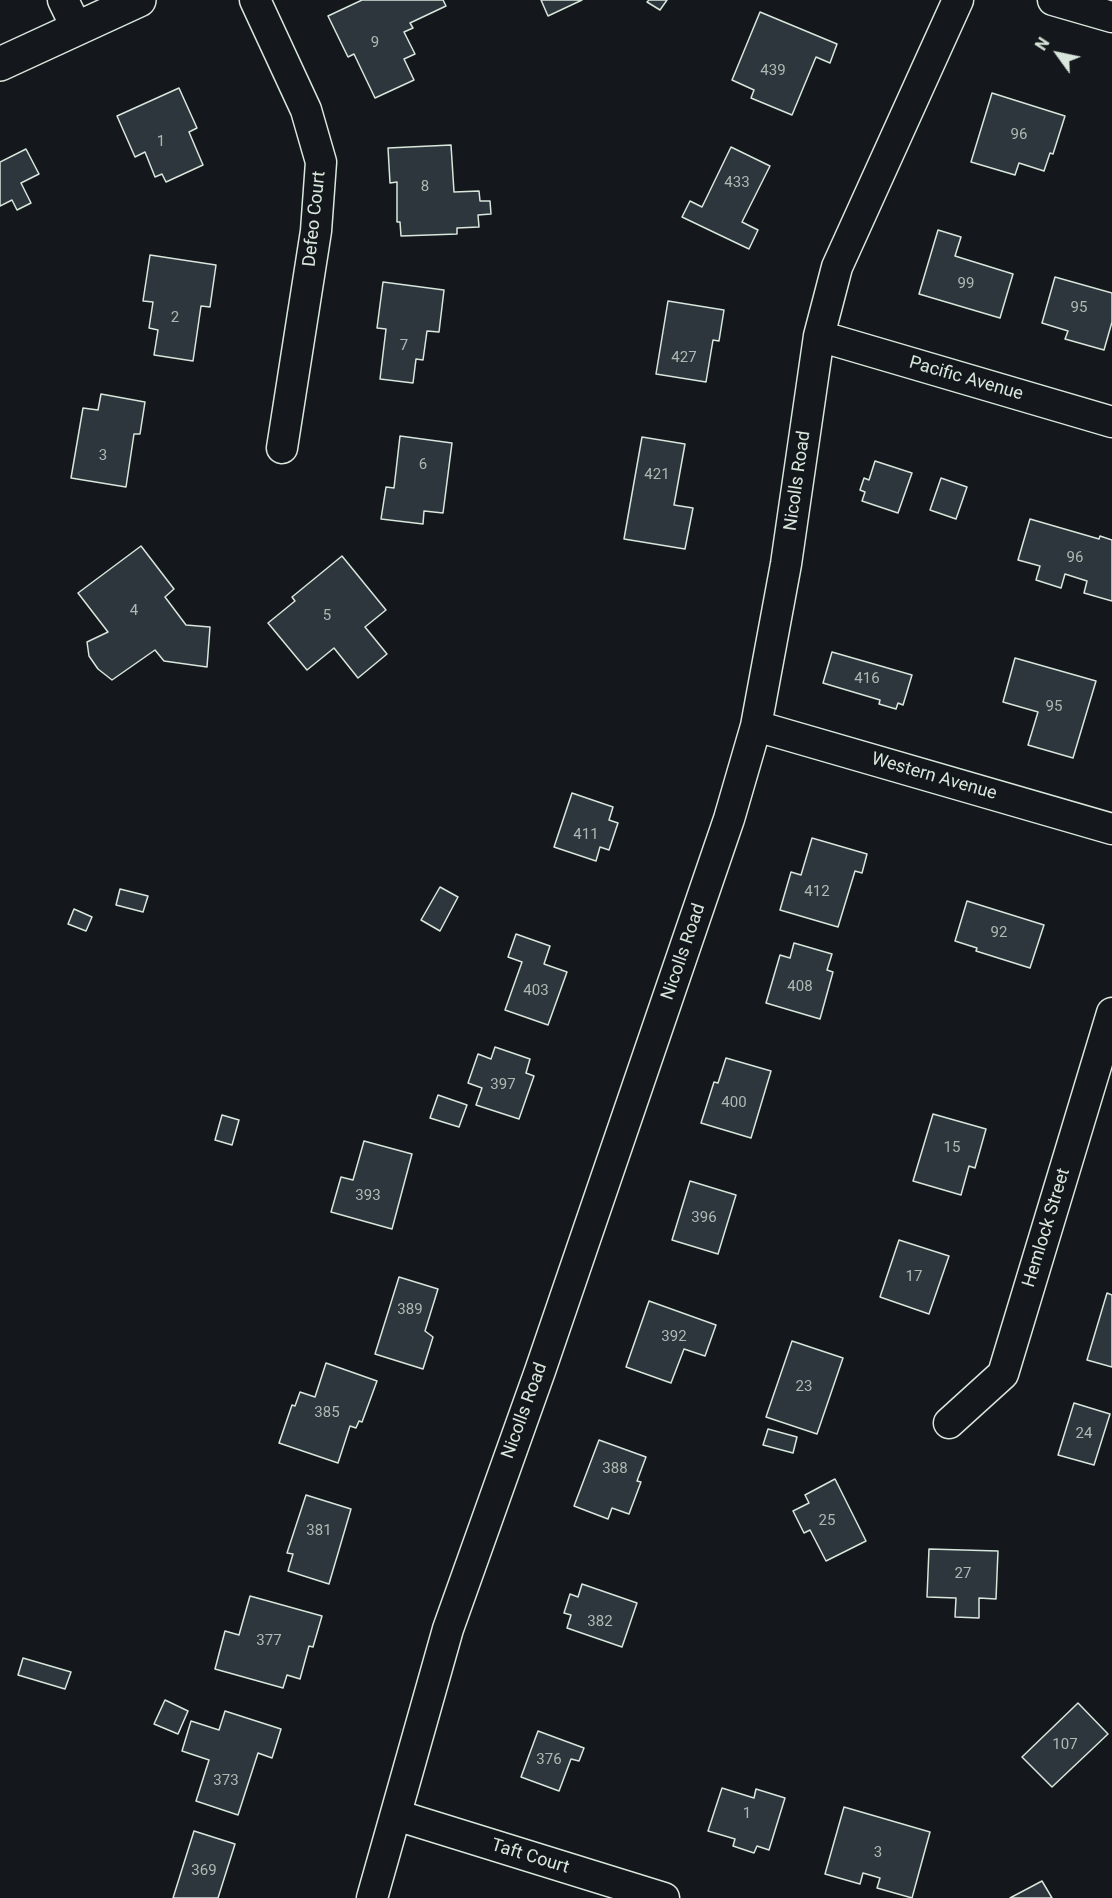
<!DOCTYPE html>
<style>
body{margin:0}
#map{position:relative;width:1112px;height:1898px;overflow:hidden;background:#14181c;font-family:Roboto,sans-serif}
canvas{display:block}
.north{position:absolute;left:1028px;top:24px;width:60px;height:60px;-webkit-text-stroke:4px #14181c;paint-order:stroke;rotate:303deg;font-size:16px;font-weight:700;line-height:24px;text-align:center;color:#d8e6dc}
.north::after{content:'';display:block;margin:auto;width:21px;height:27px;background:#d8e6dc;clip-path:polygon(50% 0,100% 100%,50% 72%,0 100%)}
</style>
<div id="map">
<canvas width="1112" height="1898"></canvas>
<div class="north">N</div>
</div>
<script>
const context = document.querySelector('canvas').getContext('2d');
context.lineJoin = 'round';
function paint(path, color) { context.fillStyle = color; context.fill(path, 'evenodd'); }
function strokePath(path, color, width, dash) { context.strokeStyle = color; context.lineWidth = width; context.lineCap = dash ? 'butt' : 'round'; context.setLineDash(dash || []); context.stroke(path); }
function label(font, color, halo, rows, align = 'center') {
  context.font = font + ' Roboto,sans-serif'; context.lineWidth = 4.5; context.setLineDash([]); context.textBaseline = 'middle'; context.strokeStyle = halo; context.fillStyle = color; for (const [text, x, y, turn = 0] of rows) {
    context.save(); context.translate(x, y); context.rotate((+turn || 0) * Math.PI / 180); context.textAlign = isNaN(turn) ? turn : align; if (halo) context.strokeText(text, 0, 0); context.fillText(text, 0, 0); context.restore();
  }
}
const building = new Path2D(`
 M 362,0 L 443,0 L 446,6 L 410,23 L 413,28 L 404,32 L 415,54 L 404,59 L 414,80 L 375,98 L 354,54 L 348,57 L 328,16 Z
 M 541,0 L 582,0 L 548,16 Z
 M 649,0 L 667,0 L 660,10 L 647,2 Z
 M 760,12 L 837,44 L 830,63 L 816,57 L 792,115 L 751,98 L 754,90 L 732,80 Z
 M 179,88 L 197,128 L 189,132 L 203,165 L 166,182 L 162,174 L 155,177 L 145,152 L 135,157 L 117,116 Z
 M 992,93 L 1065,116 L 1053,154 L 1050,153 L 1044,171 L 1019,163 L 1015,175 L 971,162 Z
 M 451,145 L 454,192 L 479,191 L 480,201 L 490,201 L 491,214 L 478,215 L 479,227 L 457,228 L 457,234 L 401,236 L 400,222 L 397,222 L 397,182 L 390,183 L 388,148 Z
 M 731,147 L 770,166 L 742,222 L 758,230 L 749,249 L 682,217 L 690,201 L 702,207 Z
 M 26,149 L 39,174 L 21,183 L 31,203 L 17,210 L 12,200 L 0,206 L 0,162 Z
 M 938,230 L 961,237 L 955,256 L 1013,274 L 1000,318 L 919,294 Z
 M 150,255 L 216,265 L 210,307 L 201,306 L 193,361 L 154,355 L 158,330 L 149,328 L 153,302 L 143,301 Z
 M 1055,277 L 1112,293 L 1112,322 L 1104,350 L 1065,339 L 1068,331 L 1042,323 Z
 M 383,282 L 444,290 L 439,332 L 427,331 L 423,360 L 416,359 L 413,383 L 380,379 L 386,329 L 377,328 Z
 M 668,301 L 724,310 L 719,341 L 713,340 L 706,382 L 656,374 Z
 M 101,394 L 145,402 L 140,434 L 134,434 L 126,487 L 71,478 L 83,408 L 98,410 Z
 M 400,436 L 452,443 L 443,513 L 424,511 L 423,524 L 381,519 L 386,487 L 394,488 Z
 M 642,437 L 685,444 L 674,505 L 693,508 L 685,549 L 624,539 Z
 M 875,461 L 912,473 L 898,513 L 862,501 L 865,492 L 860,490 L 864,478 L 869,480 Z
 M 941,478 L 967,487 L 956,519 L 930,510 Z
 M 1030,519 L 1099,539 L 1100,536 L 1112,540 L 1112,601 L 1084,593 L 1087,581 L 1065,574 L 1061,588 L 1036,580 L 1040,566 L 1018,560 Z
 M 141,546 L 174,589 L 165,597 L 186,625 L 210,627 L 207,667 L 164,661 L 155,650 L 112,680 L 98,669 L 89,656 L 87,642 L 108,632 L 78,593 Z
 M 342,556 L 386,610 L 365,627 L 387,654 L 358,678 L 334,648 L 307,670 L 268,623 L 295,601 L 292,597 Z
 M 832,652 L 912,675 L 903,705 L 898,703 L 896,709 L 879,704 L 880,700 L 823,683 Z
 M 1015,658 L 1096,681 L 1073,758 L 1028,745 L 1038,712 L 1003,702 Z
 M 572,793 L 613,807 L 609,820 L 618,823 L 609,850 L 600,847 L 596,861 L 554,847 Z
 M 812,838 L 867,854 L 862,873 L 855,871 L 838,927 L 780,910 L 791,872 L 801,875 Z
 M 440,887 L 458,897 L 440,931 L 421,920 Z
 M 120,889 L 148,896 L 143,912 L 116,905 Z
 M 967,901 L 1044,925 L 1030,968 L 976,951 L 977,948 L 955,941 Z
 M 74,909 L 92,917 L 86,931 L 68,924 Z
 M 516,934 L 550,946 L 544,964 L 567,972 L 548,1025 L 505,1010 L 522,962 L 508,957 Z
 M 794,943 L 832,954 L 827,970 L 833,972 L 820,1019 L 766,1003 L 780,955 L 790,958 Z
 M 495,1047 L 530,1059 L 526,1073 L 534,1076 L 519,1119 L 476,1105 L 482,1088 L 468,1083 L 478,1054 L 491,1059 Z
 M 726,1058 L 771,1071 L 751,1138 L 701,1123 L 714,1082 L 718,1083 Z
 M 438,1095 L 467,1105 L 459,1127 L 430,1118 Z
 M 933,1114 L 986,1129 L 975,1168 L 969,1166 L 961,1195 L 913,1181 Z
 M 222,1115 L 239,1120 L 232,1145 L 215,1140 Z
 M 364,1141 L 412,1154 L 392,1229 L 331,1212 L 341,1177 L 353,1180 Z
 M 690,1181 L 736,1195 L 718,1254 L 672,1240 Z
 M 899,1240 L 949,1256 L 929,1314 L 880,1297 Z
 M 399,1277 L 438,1289 L 425,1331 L 433,1337 L 423,1369 L 375,1354 Z
 M 1107,1293 L 1112,1295 L 1112,1367 L 1087,1360 Z
 M 649,1301 L 716,1325 L 705,1356 L 684,1349 L 671,1383 L 626,1367 Z
 M 792,1341 L 843,1358 L 817,1434 L 766,1417 Z
 M 326,1363 L 377,1381 L 362,1422 L 359,1421 L 356,1428 L 350,1426 L 338,1463 L 279,1443 L 292,1405 L 295,1406 L 300,1392 L 315,1397 Z
 M 1074,1403 L 1110,1414 L 1094,1465 L 1058,1455 Z
 M 768,1429 L 797,1437 L 793,1453 L 763,1445 Z
 M 599,1440 L 646,1457 L 637,1481 L 641,1482 L 629,1514 L 612,1508 L 608,1519 L 574,1506 Z
 M 835,1479 L 866,1541 L 826,1561 L 810,1530 L 804,1533 L 793,1511 L 809,1503 L 805,1495 Z
 M 306,1495 L 351,1509 L 329,1584 L 288,1571 L 293,1554 L 287,1553 Z
 M 929,1549 L 998,1551 L 996,1599 L 979,1598 L 979,1618 L 955,1617 L 956,1598 L 927,1597 Z
 M 582,1584 L 637,1603 L 622,1647 L 567,1628 L 571,1615 L 564,1613 L 570,1594 L 578,1597 Z
 M 250,1596 L 322,1616 L 313,1647 L 309,1646 L 300,1679 L 287,1675 L 283,1688 L 215,1669 L 225,1631 L 239,1635 Z
 M 23,1658 L 71,1672 L 65,1689 L 18,1675 Z
 M 165,1700 L 188,1711 L 178,1734 L 154,1724 Z
 M 1078,1703 L 1108,1734 L 1052,1787 L 1022,1757 Z
 M 225,1711 L 281,1729 L 272,1758 L 258,1753 L 238,1815 L 196,1801 L 209,1760 L 182,1751 L 191,1721 L 219,1730 Z
 M 538,1731 L 584,1748 L 579,1761 L 571,1759 L 559,1791 L 521,1777 Z
 M 722,1788 L 754,1798 L 756,1789 L 785,1798 L 769,1850 L 757,1846 L 754,1853 L 733,1846 L 735,1839 L 708,1831 Z
 M 844,1807 L 930,1832 L 912,1898 L 877,1888 L 880,1878 L 863,1873 L 860,1884 L 825,1874 Z
 M 194,1831 L 235,1844 L 218,1898 L 173,1898 Z
 M 1042,1881 L 1052,1898 L 1010,1898 Z`);
paint(building, '#2c363c');
strokePath(building, '#d8e6dc', 1.5);
const minor = new Path2D(`
 M 63,0 L 77,29
 M 255,0 L 306,110 L 321,162 L 316,231 L 282,448
 M 1053,0 L 1112,17
 M 819,336 L 1112,422
 M 756,726 L 1112,829
 M 949,1423 L 1003,1374 L 1112,1013
 M 396,1815 L 664,1898
 M 372,1898 L 448,1629 L 540,1371 L 729,819 L 756,726 L 786,564 L 819,336 L 837,267 L 958,0`);
const tertiary = new Path2D(`
 M 0,64 L 139,0`);
strokePath(minor, '#d8e6dc', 33);
strokePath(tertiary, '#d8e6dc', 36);
strokePath(minor, '#14181c', 30);
strokePath(tertiary, '#14181c', 33);
label('15px', '#adbab4', null, [
 ["9",375,43],
 ["439",773,71],
 ["96",1019,135],
 ["1",161,142],
 ["433",737,183],
 ["8",425,187],
 ["99",966,284],
 ["95",1079,308],
 ["2",175,318],
 ["7",404,346],
 ["427",684,358],
 ["3",103,456],
 ["6",423,465],
 ["421",657,475],
 ["96",1075,558],
 ["4",134,611],
 ["5",327,616],
 ["416",867,679],
 ["95",1054,707],
 ["411",586,835],
 ["412",817,892],
 ["92",999,933],
 ["408",800,987],
 ["403",536,991],
 ["397",503,1085],
 ["400",734,1103],
 ["15",952,1148],
 ["393",368,1196],
 ["396",704,1218],
 ["17",914,1277],
 ["389",410,1310],
 ["392",674,1337],
 ["23",804,1387],
 ["385",327,1413],
 ["24",1084,1434],
 ["388",615,1469],
 ["25",827,1521],
 ["381",319,1531],
 ["27",963,1574],
 ["382",600,1622],
 ["377",269,1641],
 ["107",1065,1745],
 ["376",549,1760],
 ["373",226,1781],
 ["1",747,1814],
 ["3",878,1853],
 ["369",204,1871]
]);
label('18px', '#d8e6dc', '#14181c', [
 ["Defeo Court",315,219,-84],
 ["Pacific Avenue",966,379,16],
 ["Nicolls Road",798,481,-82],
 ["Western Avenue",934,777,16],
 ["Nicolls Road",684,952,-71],
 ["Hemlock Street",1047,1228,-73],
 ["Nicolls Road",525,1411,-70],
 ["Taft Court",530,1857,17]
]);
</script>
